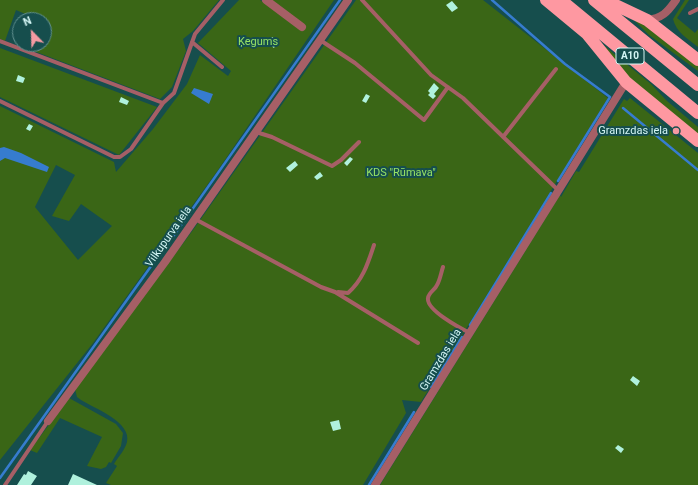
<!DOCTYPE html>
<meta charset="utf-8">
<style>
body{margin:0}
#map{position:relative;width:698px;height:485px;overflow:hidden;background:#164e4d;font-family:Roboto,sans-serif}
canvas{display:block}
.north{position:absolute;left:12px;top:12px;width:40px;height:40px;box-sizing:border-box;background:#164e4d;border:1px solid #629190;border-radius:50%;rotate:337deg;font-size:11px;font-weight:700;line-height:16px;text-align:center;color:#d4f6f5}
.north::after{content:'';display:block;margin:auto;width:14px;height:18px;background:#f49aa2;clip-path:polygon(50% 0,100% 100%,50% 72%,0 100%)}
</style>
<div id="map">
<canvas width="698" height="485"></canvas>
<div class="north">N</div>
</div>
<script>
const context = document.querySelector('canvas').getContext('2d');
context.lineJoin = 'round';
function paint(path, color) { context.fillStyle = color; context.fill(path, 'evenodd'); }
function strokePath(path, color, width, dash) { context.strokeStyle = color; context.lineWidth = width; context.lineCap = dash ? 'butt' : 'round'; context.setLineDash(dash || []); context.stroke(path); }
function label(font, color, halo, rows, align = 'center') {
  context.font = font + ' Roboto,sans-serif'; context.lineWidth = 4; context.setLineDash([]); context.textBaseline = 'middle'; context.strokeStyle = halo; context.fillStyle = color; for (const [text, x, y, turn = 0] of rows) {
    context.save(); context.translate(x, y); context.rotate((+turn || 0) * Math.PI / 180); context.textAlign = isNaN(turn) ? turn : align; if (halo) context.strokeText(text, 0, 0); context.fillText(text, 0, 0); context.restore();
  }
}
paint(new Path2D(`
 M 0,0 L 219,0 L 193,31 L 183,39 L 186,51 L 172,87 L 160,99 L 26,48 L 27,44 L 44,44 L 44,20 L 29,20 L 30,16 L 16,10 L 5,41 L 0,39 Z
 M 239,0 L 260,0 L 264,3 L 266,0 L 334,0 L 218,170 L 93,343 L 0,460 L 0,106 L 114,162 L 116,172 L 153,129 L 187,84 L 200,55 L 228,76 L 231,71 L 198,43 ZM 56,165 L 75,175 L 52,216 L 69,221 L 81,204 L 112,226 L 78,260 L 35,207 Z
 M 356,0 L 483,0 L 608,98 L 421,402 L 402,400 L 406,413 L 363,485 L 111,485 L 106,483 L 117,466 L 114,464 C 118,457 125,450 127,442 C 132,422 94,408 81,400 L 77,397 L 75,389 L 193,230 Z
 M 685,0 L 689,0 L 677,18 L 695,33 L 698,29 L 698,47 C 688,39 676,32 673,19 Z
 M 632,16 L 698,65 L 698,71 L 649,35 L 631,17 Z
 M 602,44 L 651,84 L 667,101 L 698,127 L 698,137 L 624,75 Z
 M 0,48 L 157,107 L 119,155 L 0,97 Z
 M 630,98 L 698,153 L 698,485 L 380,485 L 560,195 L 561,197 L 576,171 L 579,172 L 624,99 L 627,101 Z
 M 69,398 L 116,424 L 123,433 L 121,446 L 111,463 L 109,462 L 106,467 L 101,469 L 87,466 L 102,437 L 60,418 L 37,453 L 30,450 Z`), '#3a6616');
paint(new Path2D(`
 M 194,88 L 213,94 L 209,104 L 191,93 Z
 M 4,147 L 21,153 L 49,167 L 47,172 L 5,158 L 0,161 L 0,148 Z`), '#367ccf');
strokePath(new Path2D(`
 M 492,0 L 565,64 L 610,97 L 558,181
 M 623,108 L 698,170
 M 160,255 L 340,0
 M 470,325 L 551,193
 M 431,387 L 462,337
 M 0,478 L 154,262
 M 369,485 L 414,412`), '#367ccf', 2.5);
paint(new Path2D(`
 M 452,1 L 458,8 L 452,12 L 446,5 Z
 M 272,37 L 278,41 L 274,48 L 267,43 Z
 M 18,75 L 25,78 L 23,83 L 16,81 Z
 M 434,83 L 439,88 L 434,94 L 436,96 L 433,99 L 428,95 L 430,93 L 428,91 Z
 M 366,94 L 370,96 L 366,103 L 362,101 Z
 M 121,97 L 129,101 L 127,105 L 119,102 Z
 M 29,124 L 33,126 L 30,131 L 26,129 Z
 M 350,157 L 353,159 L 347,166 L 344,163 Z
 M 295,161 L 298,165 L 290,172 L 286,168 Z
 M 320,172 L 323,176 L 317,180 L 314,177 Z
 M 633,376 L 640,381 L 637,386 L 630,380 Z
 M 339,420 L 341,429 L 333,431 L 330,422 Z
 M 618,445 L 624,449 L 621,453 L 615,448 Z
 M 28,471 L 37,476 L 31,485 L 17,485 L 24,474 L 26,475 Z
 M 73,474 L 97,485 L 68,485 Z`), '#b0f1dd');
strokePath(new Path2D(`
 M 362,0 L 431,75 L 463,98 L 558,190
 M 690,13 L 698,9
 M 320,40 L 355,63 L 424,120 L 448,87
 M 0,41 L 163,103
 M 192,42 L 222,67
 M 0,101 L 114,157 L 120,157 L 131,149 L 163,103 L 174,93 L 195,34 L 223,0
 M 256,132 L 272,137 L 332,166 L 341,160 L 359,142
 M 503,137 L 556,69
 M 195,219 L 321,287 L 335,292 L 418,343
 M 443,267 C 441,273 440,280 437,285 C 435,290 429,292 428,298 C 426,310 460,328 470,333
 M 338,292 L 348,293 C 363,280 368,263 374,245
 M 5,485 L 48,421`), '#a65f66', 4);
strokePath(new Path2D(`
 M 266,0 L 302,27
 M 647,20 C 662,18 667,13 676,0
 M 48,421 L 165,262 L 348,0
 M 375,485 L 626,82`), '#a65f66', 8);
strokePath(new Path2D(`
 M 546,0 L 587,34 L 626,82 L 698,141
 M 561,0 L 698,113
 M 594,0 L 698,85
 M 605,0 L 647,20 L 698,60`), '#fe98a1', 12);
for (const [x, y, r, color] of [
 [676,131,4,"#f49aa2"]
]) { const dot = new Path2D(); dot.arc(x, y, r, 0, 2 * Math.PI); context.fillStyle = color; context.fill(dot); strokePath(dot, '#164e4d', 1.5); }
for (const [x, y, w] of [
 [630,56,28]
]) { const box = new Path2D(); box.roundRect(x - w / 2, y - 8, w, 16, 3); context.fillStyle = '#164e4d'; context.fill(box); strokePath(box, '#d4f6f5', 1); }
label('bold 10px', '#d4f6f5', null, [
 ["A10",630,56]
]);
label('11px', '#97e265', '#164e4d', [
 ["Ķegums",258,42],
 ["KDS \"Rūmava\"",401,173]
]);
label('11px', '#d4f6f5', '#164e4d', [
 ["Gramzdas iela",668,131]
], 'right');
label('11px', '#d4f6f5', '#164e4d', [
 ["Vilkupurva iela",169,237,-55],
 ["Gramzdas iela",441,360,-59]
]);
</script>
